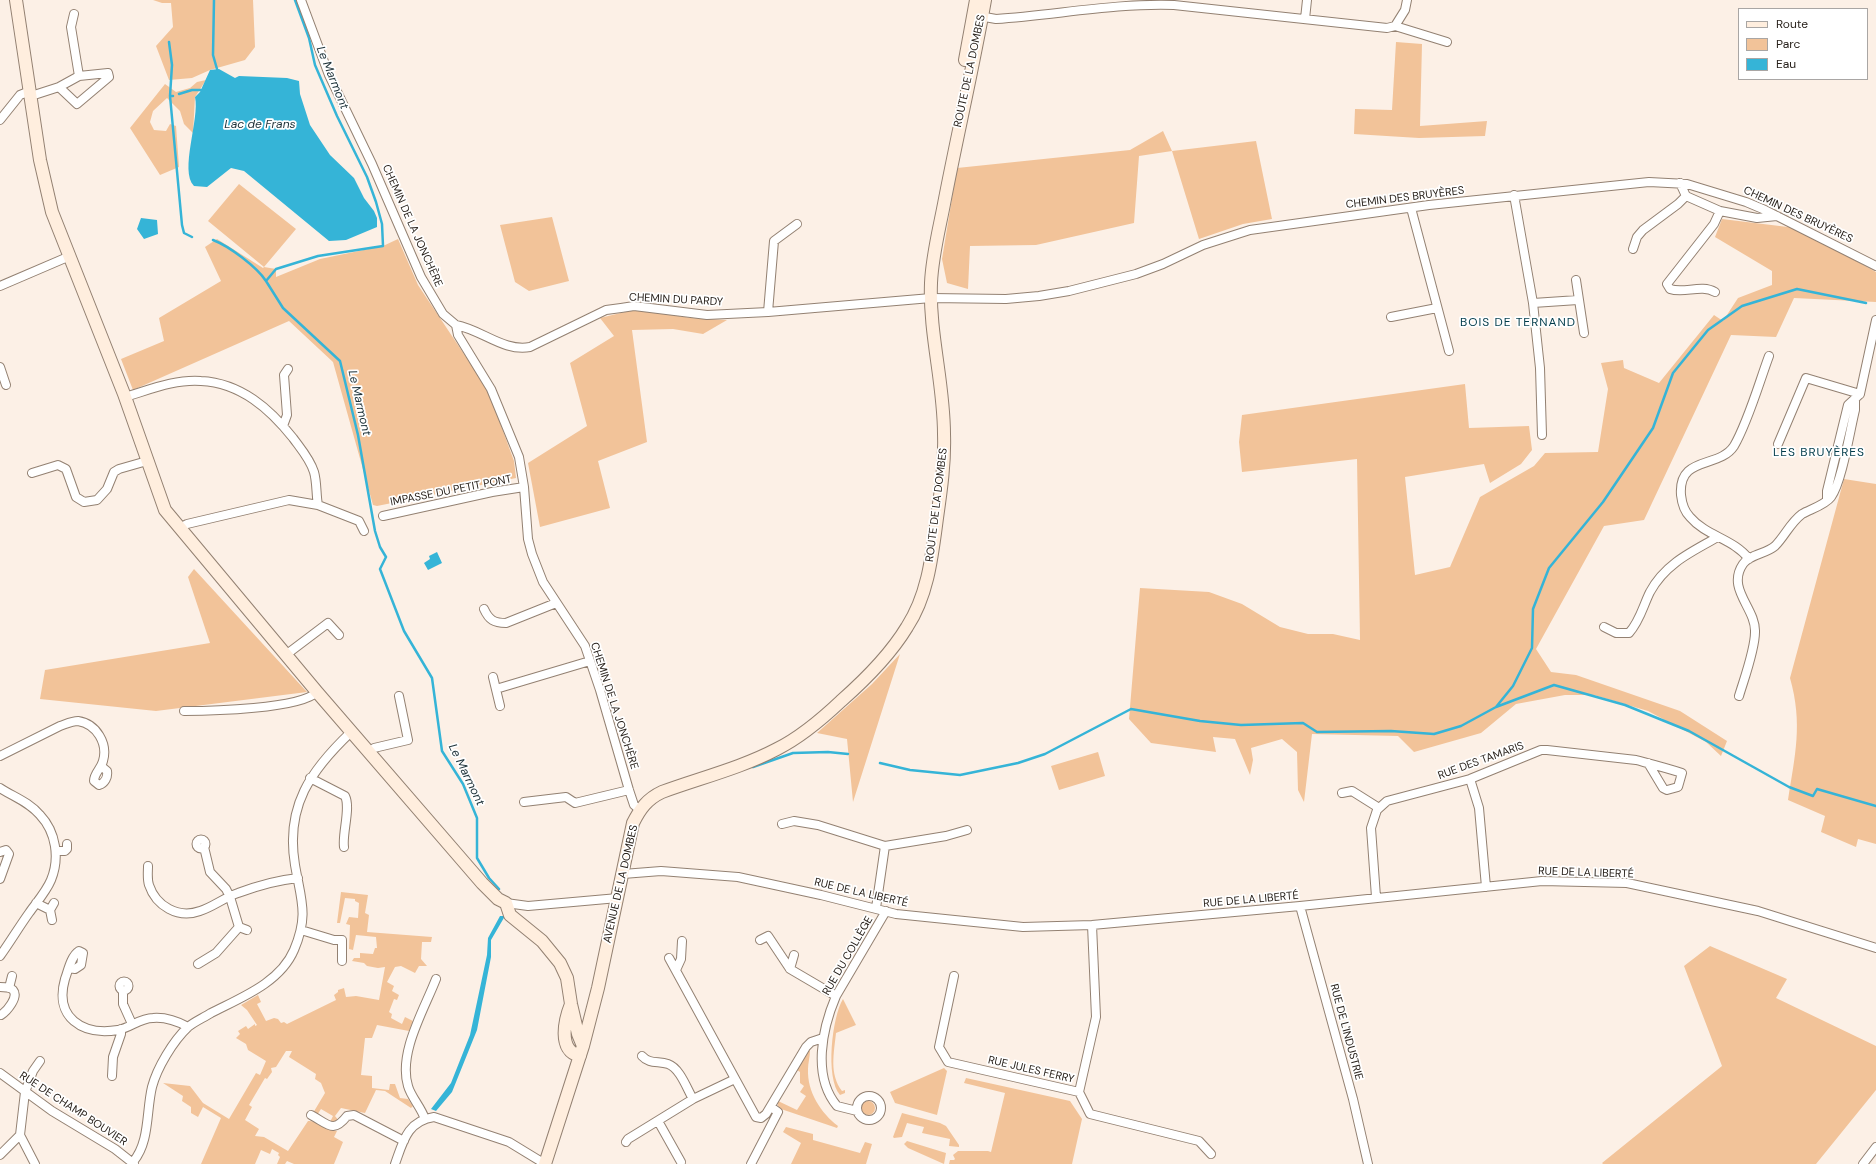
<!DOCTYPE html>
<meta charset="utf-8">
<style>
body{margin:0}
#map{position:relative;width:1876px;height:1164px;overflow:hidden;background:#fcf0e6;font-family:"DM Sans",sans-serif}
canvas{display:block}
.legend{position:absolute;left:1738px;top:8px;width:130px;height:72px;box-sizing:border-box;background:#fff;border:1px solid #a9a6a4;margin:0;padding:5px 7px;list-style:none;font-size:12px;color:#28211b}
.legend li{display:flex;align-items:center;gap:8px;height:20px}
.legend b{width:20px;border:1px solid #a9a6a4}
</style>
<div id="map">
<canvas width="1876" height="1164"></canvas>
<ul class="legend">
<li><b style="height:5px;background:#ffeede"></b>Route</li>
<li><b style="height:11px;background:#f2c399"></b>Parc</li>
<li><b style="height:11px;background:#35b4d7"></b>Eau</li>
</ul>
</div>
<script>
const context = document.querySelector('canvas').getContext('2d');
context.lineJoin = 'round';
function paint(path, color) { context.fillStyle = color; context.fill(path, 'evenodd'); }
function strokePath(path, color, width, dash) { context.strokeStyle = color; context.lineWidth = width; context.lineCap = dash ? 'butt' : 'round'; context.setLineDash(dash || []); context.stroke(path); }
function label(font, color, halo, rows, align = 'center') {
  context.font = font + ' "DM Sans",sans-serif'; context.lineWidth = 3.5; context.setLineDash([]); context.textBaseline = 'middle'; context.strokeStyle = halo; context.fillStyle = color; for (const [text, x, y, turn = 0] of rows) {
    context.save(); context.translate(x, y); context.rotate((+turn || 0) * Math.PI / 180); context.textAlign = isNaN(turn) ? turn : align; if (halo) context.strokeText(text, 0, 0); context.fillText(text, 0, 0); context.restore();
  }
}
paint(new Path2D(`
 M 153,0 L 253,0 L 255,47 L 245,60 L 210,70 L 192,78 L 169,80 L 156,46 L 173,27 L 171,3 L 162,3 Z
 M 1396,42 L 1422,44 L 1420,126 L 1487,121 L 1485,136 L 1419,138 L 1354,134 L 1355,109 L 1392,110 Z
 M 206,80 L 195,97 L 193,133 L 184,124 L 180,111 L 167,98 L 153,111 L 150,122 L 154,130 L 166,131 L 170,124 L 176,126 L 179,167 L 160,175 L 130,128 L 165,84 L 176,92 L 190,88 L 197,82 Z
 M 1163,131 L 1172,151 L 1256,141 L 1272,219 L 1243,224 L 1199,239 L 1172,151 L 1139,156 L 1134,223 L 1036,245 L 970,246 L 968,289 L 947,283 L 942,259 L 957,168 L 1130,150 Z
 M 239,184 L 296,229 L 264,267 L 276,269 L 276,277 L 320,259 L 383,246 L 398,239 L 418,285 L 488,390 L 514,461 L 516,478 L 377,506 L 373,505 L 333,362 L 289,321 L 133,390 L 121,359 L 164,341 L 159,318 L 221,281 L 205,247 L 217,239 L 263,268 L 264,267 L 208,221 Z
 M 552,217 L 569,281 L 529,291 L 515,282 L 500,225 Z
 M 1722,219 L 1796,228 L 1876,272 L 1876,302 L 1794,298 L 1776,337 L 1731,335 L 1644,520 L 1604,526 L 1536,649 L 1551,672 L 1576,675 L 1680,711 L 1727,741 L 1721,756 L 1706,742 L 1648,711 L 1594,695 L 1565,695 L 1516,704 L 1481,733 L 1414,752 L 1398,736 L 1312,734 L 1304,802 L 1298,790 L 1297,752 L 1282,739 L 1251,748 L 1253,760 L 1250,775 L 1235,739 L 1213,737 L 1216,752 L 1151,743 L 1129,719 L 1140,588 L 1209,592 L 1242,604 L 1280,627 L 1308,634 L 1333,634 L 1360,640 L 1357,459 L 1242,472 L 1239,442 L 1242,415 L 1465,384 L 1469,428 L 1529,426 L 1532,450 L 1521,464 L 1490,483 L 1484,464 L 1405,477 L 1415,575 L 1450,567 L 1480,497 L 1534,466 L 1545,453 L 1598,452 L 1608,389 L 1601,363 L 1623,360 L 1624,368 L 1659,383 L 1714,315 L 1723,321 L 1738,298 L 1772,285 L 1772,271 L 1715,237 Z
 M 637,309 L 691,318 L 727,320 L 703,334 L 673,329 L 632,330 L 647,442 L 598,461 L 610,508 L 540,527 L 528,463 L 587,426 L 570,363 L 614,336 L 600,318 Z
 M 1844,479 L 1876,484 L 1876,844 L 1858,839 L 1856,847 L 1821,832 L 1825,816 L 1788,800 C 1795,755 1803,724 1790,678 Z
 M 194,569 L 307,692 L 156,711 L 40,699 L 45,670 L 210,643 L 188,577 Z
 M 900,654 L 853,802 L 847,739 L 817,733 L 872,684 Z
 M 1098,752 L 1105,776 L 1059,790 L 1051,766 Z
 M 341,892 L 368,895 L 365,913 L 369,915 L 367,932 L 432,937 L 431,942 L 422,942 L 421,959 L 427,966 L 419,966 L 415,973 L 401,966 L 395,967 L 387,982 L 394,986 L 392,991 L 399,995 L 397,1000 L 394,999 L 389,1012 L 392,1014 L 391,1018 L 402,1024 L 405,1017 L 413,1021 L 409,1031 L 377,1025 L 372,1038 L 365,1038 L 361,1075 L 372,1076 L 372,1088 L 389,1090 L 390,1084 L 395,1084 L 400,1098 L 408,1099 L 413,1106 L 411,1108 L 385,1091 L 376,1090 L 365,1113 L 341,1108 L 335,1116 L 339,1121 L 336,1123 L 330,1122 L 333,1116 L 321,1109 L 317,1115 L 313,1113 L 325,1093 L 321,1083 L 315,1079 L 316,1074 L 289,1057 L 292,1051 L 286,1051 L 276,1067 L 271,1068 L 272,1072 L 267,1079 L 265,1078 L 249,1105 L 252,1107 L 245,1120 L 259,1129 L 255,1136 L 264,1137 L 288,1151 L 308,1121 C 318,1120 326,1130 337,1131 L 334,1137 L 343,1142 L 334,1164 L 294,1164 L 287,1161 L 285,1164 L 277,1164 L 280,1157 L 278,1155 L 279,1153 L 272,1149 L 270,1154 L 261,1150 L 255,1164 L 201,1164 L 221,1118 L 203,1107 L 198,1117 L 191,1113 L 191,1107 L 182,1101 L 183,1096 L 163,1083 L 190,1086 L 203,1103 L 229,1119 L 256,1073 L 260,1075 L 266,1061 L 248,1050 L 246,1044 L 236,1038 L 240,1034 L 238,1031 L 246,1026 L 248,1029 L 255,1024 L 255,1026 L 257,1025 L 247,1010 L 241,1005 L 258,995 L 261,1002 L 257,1004 L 266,1021 L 274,1018 L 278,1019 L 281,1023 L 284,1022 L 287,1024 L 336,1000 L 334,995 L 338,992 L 338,990 L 344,988 L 346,997 L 356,996 L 379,1000 L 385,967 L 378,968 L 367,966 L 364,963 L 352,961 L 354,958 L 360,958 L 360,953 L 373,954 L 375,948 L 377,948 L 376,937 L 356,935 L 353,950 L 349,949 L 350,925 L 346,924 L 349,917 L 358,918 L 359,903 L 355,901 L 355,899 L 345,898 L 340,923 L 337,923 Z
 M 1710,946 L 1787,979 L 1776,998 L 1876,1046 L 1876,1090 L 1816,1164 L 1603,1164 L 1602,1163 L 1722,1066 L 1684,966 Z
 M 843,999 L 856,1025 L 836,1033 C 834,1053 829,1074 842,1091 L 845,1090 L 845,1093 L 840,1095 C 825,1078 832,1017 843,999 Z
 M 810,1050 C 810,1057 808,1063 808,1069 C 807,1092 821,1113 838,1126 L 837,1128 L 781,1109 L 778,1106 L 778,1101 L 797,1110 L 806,1096 L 800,1092 L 804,1086 L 800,1083 L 800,1072 L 797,1070 L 807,1052 Z
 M 944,1068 L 947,1071 L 937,1115 L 895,1103 L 890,1092 Z
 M 966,1078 L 1070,1101 L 1082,1119 L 1072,1164 L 949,1164 L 950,1160 L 954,1160 L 955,1159 L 953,1155 L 958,1151 L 988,1151 L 991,1152 L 1005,1093 L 964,1083 Z
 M861 1108a7 7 0 1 1 14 0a7 7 0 1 1-14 0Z
 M 902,1113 L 940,1123 L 946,1126 L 959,1145 L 959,1147 L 949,1146 L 950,1139 L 922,1133 L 924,1127 L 907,1123 L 902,1137 L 894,1138 L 893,1137 Z
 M 786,1127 L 813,1134 L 813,1140 L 860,1153 L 865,1142 L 872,1144 L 866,1164 L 791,1164 L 801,1143 L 783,1132 Z
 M 907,1141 L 946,1153 L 944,1164 L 908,1148 L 904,1144 Z`), '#f2c399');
paint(new Path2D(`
 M 219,69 L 235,78 L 239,76 L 287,78 L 299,81 L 300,94 L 310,125 L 330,155 L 354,178 L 364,198 L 374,211 L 377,218 L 377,227 L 346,240 L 329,241 L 244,171 L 231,168 L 207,187 L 194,186 C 179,171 200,119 195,97 L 200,92 L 210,70 Z
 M 141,218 L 157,220 L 158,234 L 144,239 L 137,229 Z
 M 437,552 L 442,563 L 428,570 L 424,563 L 430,559 L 429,556 Z
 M 500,916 L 505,916 L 491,940 L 491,957 L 477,1030 L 452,1092 L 436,1111 L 431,1109 L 451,1083 L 470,1035 L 487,955 L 488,938 Z`), '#35b4d7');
strokePath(new Path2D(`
 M 214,0 L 213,55 L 217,69
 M 295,0 L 309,38 L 315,65 L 337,116 L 367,177 L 376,202 L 382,224 L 383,246 L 318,256 L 276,269 L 266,281 L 283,308 L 340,361 L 358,435 L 375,531 L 380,547 L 386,557 L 380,569 L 404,631 L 432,678 L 442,751 L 463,784 L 477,818 L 477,858 L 489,878 L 499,889
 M 169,42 L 172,65 L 170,96 L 173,96
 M 179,94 L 192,90 L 201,90
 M 170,96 L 182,225 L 184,233 L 192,237
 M 213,240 C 229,246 257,267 266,281
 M 1496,707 L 1513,686 L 1532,648 L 1533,609 L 1549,568 L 1603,502 L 1653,428 L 1673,373 L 1708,330 L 1742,306 L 1797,289 L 1866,303
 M 880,763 L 910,770 L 960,775 L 1018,763 L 1045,754 L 1131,709 L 1200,721 L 1241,725 L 1303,723 L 1317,732 L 1391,731 L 1434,734 L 1461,726 L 1496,707 L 1554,685 L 1625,705 L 1689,731 L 1789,787 L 1813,796 L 1817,789 L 1876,806
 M 753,767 L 793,753 L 828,752 L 848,754`), '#35b4d7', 2.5);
const street = new Path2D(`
 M 301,0 L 329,75 L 372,164 L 421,277 L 443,314 L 456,325 L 458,335 L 491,389 L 519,457 L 524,487 L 528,539 L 532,554 L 543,582 L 585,646 L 600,690 L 629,790 L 634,805 L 640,810
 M 979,16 L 996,19 C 1056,15 1115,3 1174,5 L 1387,28 L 1395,26 L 1447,42
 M 1305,19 L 1307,0
 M 1395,26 L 1405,10 L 1407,0
 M 59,87 L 79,76
 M 31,96 L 59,87 L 77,104 L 109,77 L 108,73 L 79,76 L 71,27 L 74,14
 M 0,120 L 20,95 L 30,91
 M 1680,183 L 1686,196 L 1720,211 L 1757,218 L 1777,216
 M 1514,195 L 1533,303 L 1540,368 L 1542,435
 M 1411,208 L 1449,351
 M 1633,249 L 1637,237 L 1643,230 L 1678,204 L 1686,196
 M 1576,280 L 1584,333
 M 0,286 L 70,256
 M 1715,292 C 1701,284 1684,294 1670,289 L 1667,284 L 1714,224 L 1720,211
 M 1533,303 L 1578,300
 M 768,312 L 774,241 L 797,224
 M 1391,317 L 1437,308
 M 456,325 C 482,330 504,352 530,347 L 606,310 L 621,308 L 634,306 L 707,315 L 768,312 L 931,298 L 1006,299 L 1039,296 L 1069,291 L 1136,274 L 1163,264 L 1203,245 L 1250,230 L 1429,205 L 1649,182 L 1687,184 L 1746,202 L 1765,210 L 1876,266
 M 0,367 L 6,385
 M 125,397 C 149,390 175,379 201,381 C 241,383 270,409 293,438 C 301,449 310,459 314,472 C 317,482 316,495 318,505
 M 283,426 L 287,415 L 284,375 L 288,369
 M 1778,444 L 1806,378 L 1860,394
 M 32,473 L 58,465 L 66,469 L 76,497 L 84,502 L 97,500 L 107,489 L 114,472 L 119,469 L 147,461
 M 1827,500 L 1827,491 L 1848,405 L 1860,394 L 1876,320
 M 383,516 L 492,492 L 524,487
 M 179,528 L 187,524 L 289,500 L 318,505 L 359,521 L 364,531
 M 1749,559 C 1734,539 1706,536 1690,517 C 1684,511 1682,504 1681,495 C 1678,455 1719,469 1734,446 C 1748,422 1759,383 1769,356
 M 484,609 C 489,620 494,623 506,623 L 556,603
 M 1604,627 L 1616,633 L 1629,633 C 1640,621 1643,606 1650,592 C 1665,564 1691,552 1718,537
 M 287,654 L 328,623 L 339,635
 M 493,677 L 500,706
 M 496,689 L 590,661
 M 1739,696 C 1744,679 1755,650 1755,632 C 1756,608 1726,589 1743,564 C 1750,554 1766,554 1775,546 C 1785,536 1790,523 1802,514 C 1811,509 1825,505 1831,497 C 1842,482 1850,430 1855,410 L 1855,398
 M 184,711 C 210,711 300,709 317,692
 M 370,752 L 374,748 L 408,740 L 399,696
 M 0,756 L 60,726 C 66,724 72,721 78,721 C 97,724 108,744 103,761 C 101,769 94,773 94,781 L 99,785 C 105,783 108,777 107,771 L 101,766
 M 310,778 L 345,796 C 351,808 342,833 344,847
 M 1470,779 L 1479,808 L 1486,887
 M 0,788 C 14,797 29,802 40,815 C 56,832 60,858 51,880 C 46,892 36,903 29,913 C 19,927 10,942 0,956
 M 1342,793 L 1352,791 L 1379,808
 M 524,802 L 566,797 L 575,803 L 629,790
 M 782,824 L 794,821 L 818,825 L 885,846
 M196.5 844a4.5 4.5 0 1 1 9 0a4.5 4.5 0 1 1-9 0Z
 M 56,851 L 65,851 L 67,849 L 67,844
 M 0,852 L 6,850 L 9,854 L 0,879
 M 148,866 C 148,872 147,879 149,885 C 156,906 178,919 200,911 C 213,907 225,897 238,893 C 257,886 278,880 298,878
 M 623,874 L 661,871 L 738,877 L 821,895 L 896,914 L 1023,927 L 1092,925 L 1300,906 L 1542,881 L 1627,883 L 1758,911 L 1876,948
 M 1376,897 L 1371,828 L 1377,810 L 1387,801 L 1470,779 L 1541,750 L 1547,750 L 1636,760 C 1651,764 1667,768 1682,773 L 1678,787 L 1667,790 L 1663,788 L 1648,763
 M 36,903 L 50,910 L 52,920
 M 506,903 L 528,906 L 618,898
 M 1300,906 L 1353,1099 L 1368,1164
 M 876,908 L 885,846 L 946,836 L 967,830
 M 50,910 L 54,903
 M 239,927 L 247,930
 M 301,930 L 334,940 L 342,940 L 342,961
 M 760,940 L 768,936 L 790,969 L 836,996
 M 669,958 L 756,1117 L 761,1118 L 766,1114 L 806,1047 L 811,1042 L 823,1038
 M 198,964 L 216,953 L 239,927 L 230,897 L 226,889 L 210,872 L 204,847
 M 69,968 L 75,969 L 81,965 L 83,953 L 79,951 C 71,956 68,971 65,979 C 54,1017 82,1036 118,1030 C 130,1028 140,1018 153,1018 C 165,1017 177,1021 188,1027
 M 790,969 L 794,955
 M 676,970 L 681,959 L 682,941
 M 954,976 L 939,1047 L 948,1062 L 1079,1092
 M119.5 986a4.5 4.5 0 1 1 9 0a4.5 4.5 0 1 1-9 0Z
 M 0,987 C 4,987 10,987 13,990 C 19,997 7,1011 1,1015
 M 9,988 L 12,976
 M 123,990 L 123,1004 L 132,1024
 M 642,1056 C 649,1064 658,1061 668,1064 C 680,1068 687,1089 693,1099
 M 0,1073 L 52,1111 L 115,1149 L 134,1164
 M 112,1076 L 113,1057 L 121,1034 L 121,1029
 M 1079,1092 L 1096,1017 L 1092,925
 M 1079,1092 L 1090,1114 L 1199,1141 L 1211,1154
 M857 1108a12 12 0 1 1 24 0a12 12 0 1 1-24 0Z
 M 857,1111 L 837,1106 C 812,1076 822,1029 836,996 L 886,911
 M 311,1115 C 328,1124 333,1134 347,1116 L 354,1115 L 404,1141
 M 425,1119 C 421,1107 411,1097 408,1086 C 398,1053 424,1010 436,979
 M 658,1121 L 681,1162
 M 626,1142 L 628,1139 L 693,1099 L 735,1079
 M 0,1155 L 20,1135
 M 133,1162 C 150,1142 146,1112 152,1087 C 157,1068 173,1041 188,1027 C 194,1022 203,1018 211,1013 C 240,998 280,983 294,950 C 309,915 301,900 295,865 C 285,806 311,770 351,732
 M 35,1164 L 20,1135 L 25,1092 L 33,1071 L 40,1061
 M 395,1164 C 403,1142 407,1121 434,1117 L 509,1142 L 545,1164
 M 751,1164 L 778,1112 L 771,1107
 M 1863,1164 L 1876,1147`);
const secondary = new Path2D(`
 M 16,0 L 40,160 L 52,212 L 124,394 L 165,510 L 317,692 L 482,883 L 498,899 L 506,903 L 510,915 L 542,941 L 560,963 L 567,978 L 571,1004 L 578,1034 L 583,1046
 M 965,60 L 976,0
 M 571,1004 C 565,1019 557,1051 580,1056
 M 545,1164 L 583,1046 L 598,988 L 633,823 C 640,809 647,799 662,792 C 700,778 741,768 777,749 C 801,737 822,719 841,701 C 866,679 890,655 907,627 C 928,595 932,556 937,518 C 941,490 945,462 944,434 C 944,383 929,334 931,283 C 932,257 939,230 944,204 C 957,136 973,68 985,0`);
strokePath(street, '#938172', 10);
strokePath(secondary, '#938172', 14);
strokePath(street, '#fff', 8);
strokePath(secondary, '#ffeede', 12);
label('11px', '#28211b', '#fff', [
 ["ROUTE DE LA DOMBES",970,71,-78],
 ["CHEMIN DES BRUYÈRES",1405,198,-7],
 ["CHEMIN DES BRUYÈRES",1798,215,25],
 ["CHEMIN DE LA JONCHÈRE",412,226,66],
 ["CHEMIN DU PARDY",676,300,3],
 ["IMPASSE DU PETIT PONT",451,491,-11],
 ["ROUTE DE LA DOMBES",937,505,-83],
 ["CHEMIN DE LA JONCHÈRE",614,706,72],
 ["RUE DES TAMARIS",1481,761,-20],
 ["RUE DE LA LIBERTÉ",1586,873,2],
 ["AVENUE DE LA DOMBES",621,884,-77],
 ["RUE DE LA LIBERTÉ",861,893,13],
 ["RUE DE LA LIBERTÉ",1251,900,-5],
 ["RUE DU COLLÈGE",848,956,-60],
 ["RUE DE L'INDUSTRIE",1346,1032,75],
 ["RUE JULES FERRY",1031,1070,13],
 ["RUE DE CHAMP BOUVIER",73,1109,33]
]);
label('italic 12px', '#1d3239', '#fff', [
 ["Le Marmont",332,78,68],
 ["Lac de Frans",260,125],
 ["Le Marmont",359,403,77],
 ["Le Marmont",466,775,64]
]);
context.letterSpacing = '1px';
label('12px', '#023c4b', '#fff', [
 ["BOIS DE TERNAND",1518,323],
 ["LES BRUYÈRES",1819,453]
]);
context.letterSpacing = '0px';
</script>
